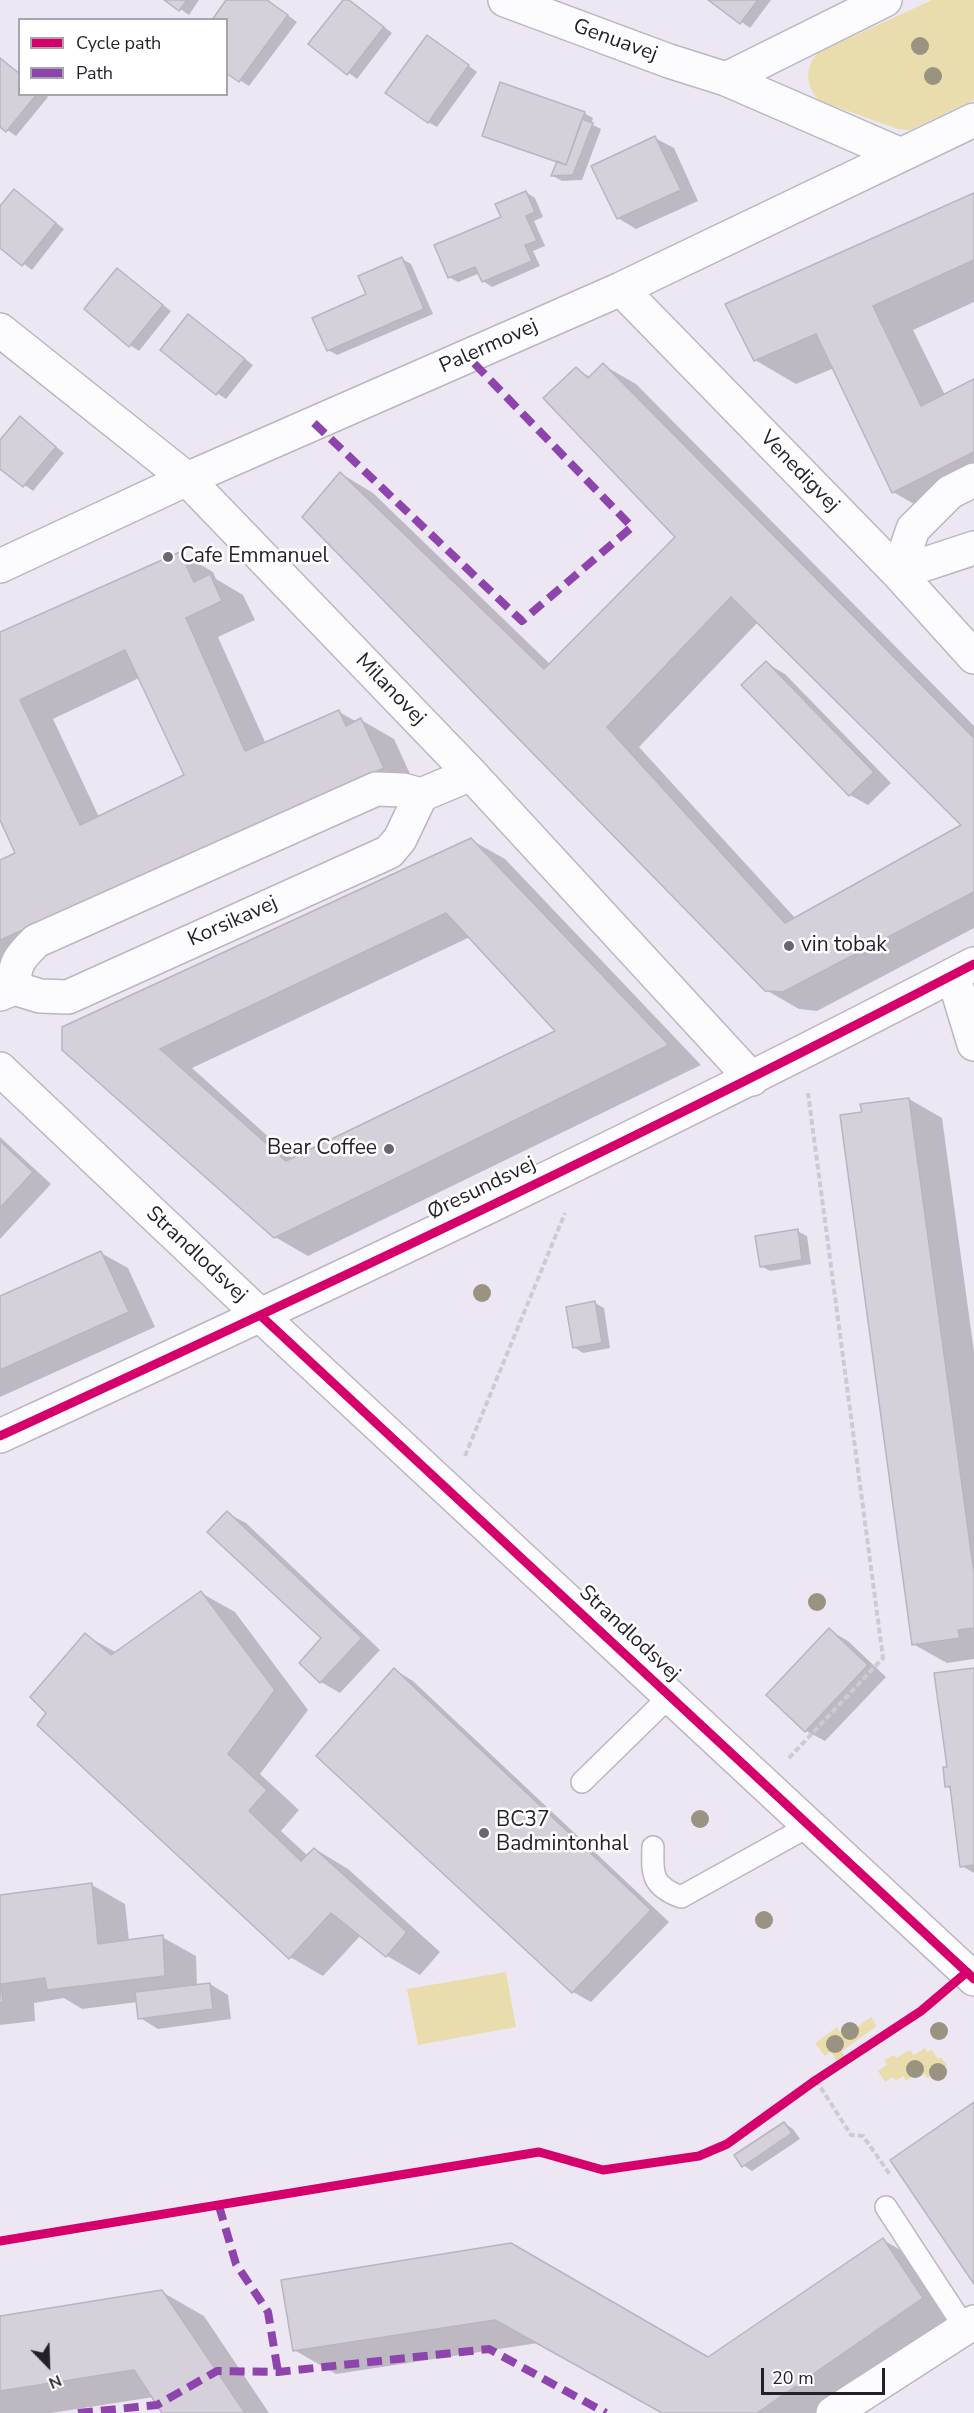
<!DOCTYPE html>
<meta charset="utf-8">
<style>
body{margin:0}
#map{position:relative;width:974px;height:2413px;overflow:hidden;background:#ede7f3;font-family:"Nunito Sans",sans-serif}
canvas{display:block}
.legend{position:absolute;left:18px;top:18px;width:210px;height:78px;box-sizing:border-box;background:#fff;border:2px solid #a7a5a9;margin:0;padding:8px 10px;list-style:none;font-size:18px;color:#241f28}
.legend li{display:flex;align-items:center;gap:12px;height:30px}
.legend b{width:30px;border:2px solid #a7a5a9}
.north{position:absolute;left:18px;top:2335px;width:60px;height:60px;-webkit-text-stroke:4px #fff;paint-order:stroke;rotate:157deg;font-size:16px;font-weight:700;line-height:24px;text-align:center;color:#241f28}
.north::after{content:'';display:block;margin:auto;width:21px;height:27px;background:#241f28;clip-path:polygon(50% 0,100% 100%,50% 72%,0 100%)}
.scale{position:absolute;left:761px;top:2368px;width:124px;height:27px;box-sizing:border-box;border:3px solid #241f28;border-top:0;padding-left:8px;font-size:18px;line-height:21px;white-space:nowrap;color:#241f28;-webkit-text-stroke:4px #fff;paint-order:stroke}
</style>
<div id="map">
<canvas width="974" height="2413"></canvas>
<ul class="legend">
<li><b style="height:8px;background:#d6006c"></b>Cycle path</li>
<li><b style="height:8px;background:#8e44ad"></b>Path</li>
</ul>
<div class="north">N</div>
<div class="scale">20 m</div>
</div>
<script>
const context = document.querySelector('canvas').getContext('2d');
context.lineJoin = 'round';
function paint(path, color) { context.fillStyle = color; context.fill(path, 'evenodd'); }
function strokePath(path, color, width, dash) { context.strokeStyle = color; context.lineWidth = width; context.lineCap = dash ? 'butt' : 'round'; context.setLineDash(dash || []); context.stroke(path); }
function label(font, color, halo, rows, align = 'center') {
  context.font = font + ' "Nunito Sans",sans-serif'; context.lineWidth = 5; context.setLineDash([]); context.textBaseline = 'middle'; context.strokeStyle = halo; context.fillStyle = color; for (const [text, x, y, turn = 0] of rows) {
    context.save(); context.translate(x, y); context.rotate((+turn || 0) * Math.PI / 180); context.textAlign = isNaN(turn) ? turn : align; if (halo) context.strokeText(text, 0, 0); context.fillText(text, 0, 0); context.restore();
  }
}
paint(new Path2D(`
 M 932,0 L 974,0 L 974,100 L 910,130 L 898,129 L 820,101 C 805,87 804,66 819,52 Z
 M 506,1972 L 516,2027 L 418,2045 L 407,1989 Z
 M 871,2017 L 877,2026 L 842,2051 L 844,2056 L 837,2061 L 831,2052 L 825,2056 L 815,2043 L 837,2027 L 840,2032 L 853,2023 L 856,2028 Z
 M 925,2048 L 927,2052 L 932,2050 L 938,2059 L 941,2057 L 947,2065 L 944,2068 L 946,2072 L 937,2078 L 935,2074 L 927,2078 L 925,2074 L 921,2076 L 918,2073 L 906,2081 L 903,2076 L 896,2081 L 893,2077 L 885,2082 L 878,2071 L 887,2065 L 884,2060 L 894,2055 L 896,2058 L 910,2050 L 914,2055 Z`), '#eaddad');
paint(new Path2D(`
 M 167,0 L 199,0 L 189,15 Z
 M 228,0 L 267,0 L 297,22 L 249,86 L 226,71 Z
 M 344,0 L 355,4 L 392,33 L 357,79 L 310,44 Z
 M 711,0 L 771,0 L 750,28 Z
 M 436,42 L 477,72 L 437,127 L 428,122 Z
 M 0,60 L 20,94 L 45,94 L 48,97 L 16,136 L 0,125 Z
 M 584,113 L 593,118 L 591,124 L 601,129 L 582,180 L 562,181 L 553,176 L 558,163 L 493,140 L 483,135 Z
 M 655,138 L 674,148 L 698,201 L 636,229 L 618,218 Z
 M 14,191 L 64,229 L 32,270 L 0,246 L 0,209 Z
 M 526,192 L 535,198 L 543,217 L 534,221 L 545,246 L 533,251 L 540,266 L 492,287 L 483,281 L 480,273 L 458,282 L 449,277 Z
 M 974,195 L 974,302 L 913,330 L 945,395 L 974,380 L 974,496 L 935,516 L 893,492 L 834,368 L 796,384 L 755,360 Z
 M 402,259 L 411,264 L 433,314 L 337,355 L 328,350 L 368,295 Z
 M 118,270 L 171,311 L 139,351 L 130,345 Z
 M 188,316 L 253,365 L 226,399 L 217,393 Z
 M 603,365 L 636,384 L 974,726 L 974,928 L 817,1011 L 799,1009 L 766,990 L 340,473 L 373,493 L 551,665 L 677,537 L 576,369 L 590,377 ZM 758,622 L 964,825 L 796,919 L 639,747 Z
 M 20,418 L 64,453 L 33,491 L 0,467 L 0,442 Z
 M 180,553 L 213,572 L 216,579 L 243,595 L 255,620 L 218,637 L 266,744 L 339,712 L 357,722 L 361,720 L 394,739 L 416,787 L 0,973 L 0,862 L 17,854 L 0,817 L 0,634 ZM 139,678 L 186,776 L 99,817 L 53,719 Z
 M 766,663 L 785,674 L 891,783 L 868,805 L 850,795 Z
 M 471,840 L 505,859 L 701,1065 L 308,1256 L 275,1237 L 63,1049 ZM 470,937 L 557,1032 L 293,1159 L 192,1068 Z
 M 909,1099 L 942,1118 L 974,1352 L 974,1659 L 947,1663 L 913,1644 L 864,1114 Z
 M 0,1137 L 51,1184 L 0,1239 Z
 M 797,1231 L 807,1236 L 811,1264 L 770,1271 L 761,1266 Z
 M 101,1253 L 128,1268 L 155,1327 L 0,1397 L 0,1298 Z
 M 595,1303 L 604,1308 L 610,1348 L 583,1353 L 574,1347 Z
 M 227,1513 L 246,1523 L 380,1650 L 340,1693 L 321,1682 L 301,1663 L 323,1638 Z
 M 201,1593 L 235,1612 L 308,1710 L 260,1774 L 299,1810 L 281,1831 L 308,1856 L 315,1849 L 348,1869 L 440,1952 L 420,1975 L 387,1956 L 361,1935 L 323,1976 L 290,1957 L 48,1712 L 85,1635 L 117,1653 Z
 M 829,1630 L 848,1641 L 886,1677 L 825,1741 L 806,1731 Z
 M 395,1670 L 413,1681 L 669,1922 L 591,2002 L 573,1992 Z
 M 974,1670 L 974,1873 L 962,1866 L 951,1789 L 947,1787 L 949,1769 Z
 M 92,1885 L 125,1904 L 129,1941 L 162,1937 L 196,1956 L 197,1986 L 210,1984 L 228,1995 L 231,2019 L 158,2029 L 140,2018 L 138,2002 L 82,2009 L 64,1998 L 34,2003 L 35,2021 L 0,2025 L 0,1896 Z
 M 784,2123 L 793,2129 L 800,2139 L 752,2171 L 743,2165 Z
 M 883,2240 L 925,2264 L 963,2322 L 832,2413 L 663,2413 L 538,2343 L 336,2374 L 294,2350 L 282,2281 L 708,2359 Z
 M 162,2292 L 204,2316 L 269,2413 L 164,2413 L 154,2397 L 51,2413 L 0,2413 L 0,2317 Z`), '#0003');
const building = new Path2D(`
 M 164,0 L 187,0 L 179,11 Z
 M 226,0 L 267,0 L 288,15 L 239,82 L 226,73 L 226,20 L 212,20 Z
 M 343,0 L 349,0 L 384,27 L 347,75 L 308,44 Z
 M 708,0 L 758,0 L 740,24 Z
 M 427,35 L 469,65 L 428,123 L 385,93 Z
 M 0,58 L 20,74 L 20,94 L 37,94 L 6,132 L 0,127 Z
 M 500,82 L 585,112 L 566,165 L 482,136 Z
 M 582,119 L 593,123 L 573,175 L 551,176 L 557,161 L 566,165 Z
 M 655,136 L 681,190 L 617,219 L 591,166 Z
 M 14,189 L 56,223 L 22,266 L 0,248 L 0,206 Z
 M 526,191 L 535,212 L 526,216 L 537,241 L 525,245 L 532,261 L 482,282 L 475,267 L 448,278 L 434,245 L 501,217 L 495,204 Z
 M 974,193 L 974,260 L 873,306 L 921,406 L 974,379 L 974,452 L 892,493 L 816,334 L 754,361 L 725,304 Z
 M 402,257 L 424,309 L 327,351 L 312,318 L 366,294 L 358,276 Z
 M 117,268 L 163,305 L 129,347 L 84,309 Z
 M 188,314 L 245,359 L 216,395 L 160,350 Z
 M 603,363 L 974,738 L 974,892 L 783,992 L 765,991 L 302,517 L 340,472 L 544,669 L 675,537 L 543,398 L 576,367 L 588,378 ZM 731,597 L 961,825 L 785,923 L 607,727 Z
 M 20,416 L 56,447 L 23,487 L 0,469 L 0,440 Z
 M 180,552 L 194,582 L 210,574 L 222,601 L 186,618 L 245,751 L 339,710 L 346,726 L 361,718 L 384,768 L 0,940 L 0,860 L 15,853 L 0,820 L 0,632 ZM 125,650 L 184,775 L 80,825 L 20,700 Z
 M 766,661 L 874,772 L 849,796 L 741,685 Z
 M 471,838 L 669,1045 L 274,1238 L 62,1050 L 62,1027 ZM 446,913 L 555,1031 L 286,1161 L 160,1049 Z
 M 909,1098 L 974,1573 L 974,1628 L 958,1630 L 960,1638 L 912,1645 L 840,1115 L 862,1112 L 860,1104 Z
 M 0,1141 L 33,1172 L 0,1208 Z
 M 798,1229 L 802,1260 L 760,1267 L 755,1236 Z
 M 101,1251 L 129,1312 L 0,1370 L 0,1296 Z
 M 595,1301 L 602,1343 L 573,1348 L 566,1307 Z
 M 227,1511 L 362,1638 L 320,1683 L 299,1663 L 321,1638 L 207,1532 Z
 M 201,1591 L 275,1690 L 228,1754 L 267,1790 L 249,1811 L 301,1861 L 314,1848 L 407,1932 L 386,1957 L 331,1913 L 289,1959 L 37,1725 L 46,1713 L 30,1697 L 85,1633 L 111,1655 Z
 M 829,1628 L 868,1665 L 805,1732 L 766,1695 Z
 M 394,1668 L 651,1910 L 572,1993 L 316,1756 Z
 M 974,1668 L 974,1865 L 960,1867 L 950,1786 L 945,1787 L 943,1767 L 947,1767 L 934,1673 Z
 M 92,1883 L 98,1944 L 163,1935 L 165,1976 L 47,1990 L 45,1978 L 1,1984 L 3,2002 L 0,2003 L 0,1895 Z
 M 210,1983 L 213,2009 L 138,2019 L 135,1992 Z
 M 974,2102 L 974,2284 L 890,2160 Z
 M 784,2122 L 792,2133 L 742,2167 L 734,2155 Z
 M 883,2238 L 923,2298 L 757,2413 L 662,2413 L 495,2320 L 293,2351 L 281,2280 L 511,2243 L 708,2357 Z
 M 162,2290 L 245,2413 L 162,2413 L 134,2370 L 0,2391 L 0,2316 Z`);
paint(building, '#d5d0da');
strokePath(building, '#b9b4be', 1.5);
const service = new Path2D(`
 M 582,1782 L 670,1696
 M 653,1847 C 652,1875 652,1886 681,1897 L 809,1826
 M 886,2207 L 965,2328`);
const minor = new Path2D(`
 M 505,0 L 669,61 L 726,79 L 901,155
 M 726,79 L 885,0
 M 621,289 L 898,573 L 974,657
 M 0,330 L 187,479 L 471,774 L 752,1079
 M 0,566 L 187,479 L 621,289 L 974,120
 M 898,573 L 913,529 L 950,492 L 974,480
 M 898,573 L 974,548
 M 953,975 L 974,1044
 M 14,988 C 14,963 19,958 36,941 L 376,789 L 403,790 L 421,795 L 471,774
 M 0,994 L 14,988 L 40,996 L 68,997 L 389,852 L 400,839 L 421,795
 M 833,2413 L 974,2322`);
const tertiary = new Path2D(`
 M 0,1069 L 261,1316 L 974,1979
 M 0,1436 C 328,1285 654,1131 974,964`);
strokePath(service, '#bbb6c0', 24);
strokePath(minor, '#bbb6c0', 36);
strokePath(tertiary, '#bbb6c0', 36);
strokePath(new Path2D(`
 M 465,1456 L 565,1213
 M 789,1758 L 883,1658 L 808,1093
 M 816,2080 L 851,2135 L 863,2136 L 891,2176`), '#cccbcf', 4, [6, 3]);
strokePath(service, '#fcfbfd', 21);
strokePath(minor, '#fcfbfd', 33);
strokePath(tertiary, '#fcfbfd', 33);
strokePath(new Path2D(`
 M 314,423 L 522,621 L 632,527 L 467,356
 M 219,2206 L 236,2264 L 268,2312 L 278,2372
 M 78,2413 L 157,2405 L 217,2371 L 278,2372 L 489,2349 L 606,2413`), '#8e44ad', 8, [15, 8]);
strokePath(new Path2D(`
 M 261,1316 L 974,1979
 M 0,1436 C 328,1285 654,1131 974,964
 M 0,2241 L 539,2152 L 603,2170 L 699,2156 L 727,2144 L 816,2080 L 921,2011 L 967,1972`), '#d6006c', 9);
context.fillStyle = '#9a9381';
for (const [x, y] of [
 [920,46],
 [933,76],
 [482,1293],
 [817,1602],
 [700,1819],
 [764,1920],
 [850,2031],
 [939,2031],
 [835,2044],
 [915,2069],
 [938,2072]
]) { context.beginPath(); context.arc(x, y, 9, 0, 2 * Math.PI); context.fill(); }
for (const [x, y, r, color] of [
 [168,557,6,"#6a656f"],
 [789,946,6,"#6a656f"],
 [389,1149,6,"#6a656f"],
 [484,1833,6,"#6a656f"]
]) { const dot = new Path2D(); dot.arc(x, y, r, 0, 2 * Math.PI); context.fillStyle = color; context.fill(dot); strokePath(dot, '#fff', 2); }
label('21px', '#241f28', '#fff', [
 ["Genuavej",615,41,20],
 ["Palermovej",489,347,-24],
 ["Venedigvej",799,472,46],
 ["Milanovej",390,690,46],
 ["Korsikavej",233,922,-24],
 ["Øresundsvej",482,1189,-26],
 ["Strandlodsvej",196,1255,43],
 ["Strandlodsvej",629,1634,43]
]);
label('21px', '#241f28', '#fff', [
 ["Cafe Emmanuel",180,557],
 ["vin tobak",801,946],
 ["Bear Coffee",377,1149,"right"],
 ["BC37",496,1821],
 ["Badmintonhal",496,1845]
], 'left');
</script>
